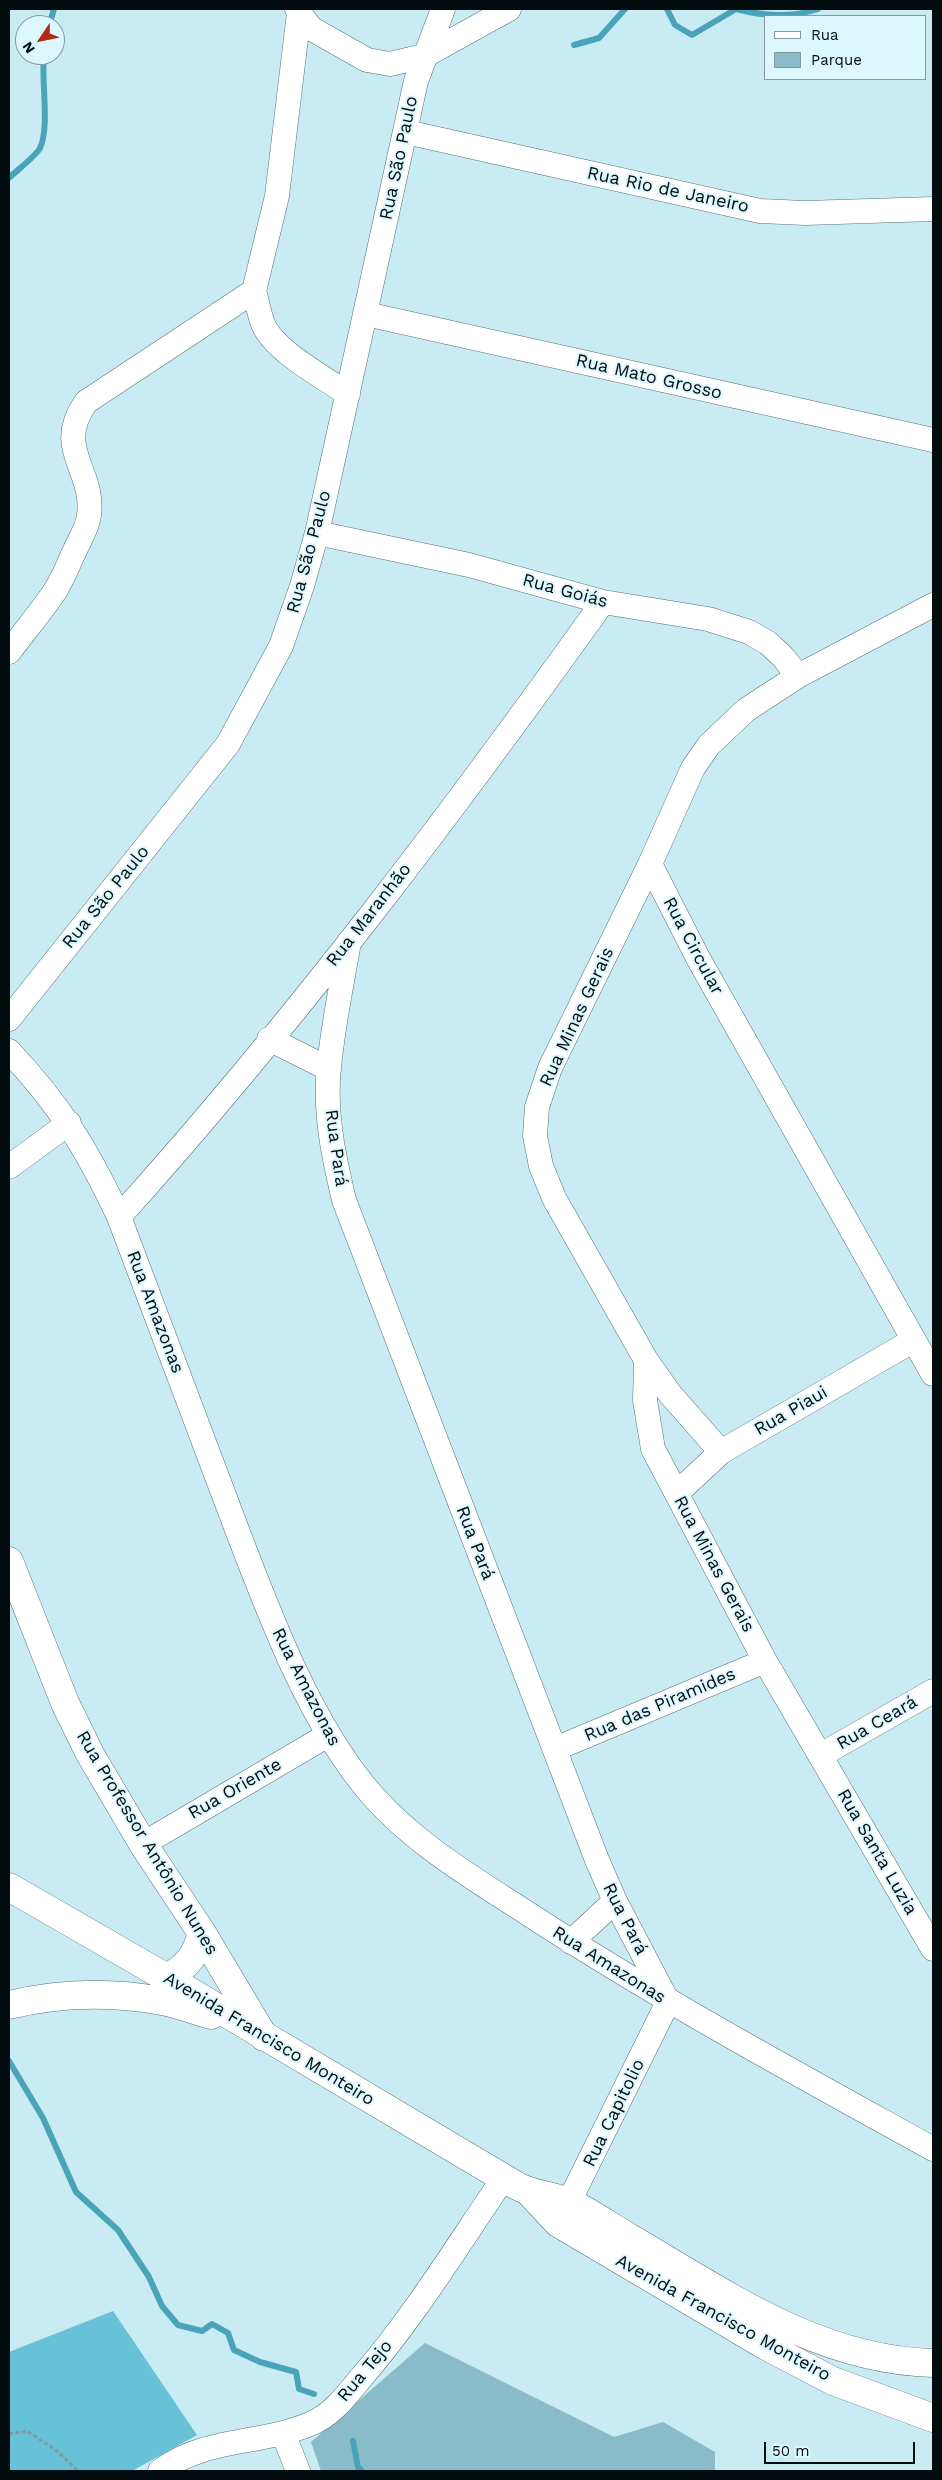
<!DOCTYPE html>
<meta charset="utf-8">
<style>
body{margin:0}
#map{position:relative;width:942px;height:2480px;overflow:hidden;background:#c9ebf4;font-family:"Work Sans",sans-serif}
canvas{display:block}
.frame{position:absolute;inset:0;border:10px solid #030d10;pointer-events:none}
.legend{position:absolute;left:764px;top:15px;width:162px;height:65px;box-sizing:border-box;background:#dcf7fe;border:1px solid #85999f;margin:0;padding:6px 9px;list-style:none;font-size:15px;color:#030d10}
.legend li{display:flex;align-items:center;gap:10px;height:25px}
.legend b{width:25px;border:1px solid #85999f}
.north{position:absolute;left:15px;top:15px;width:50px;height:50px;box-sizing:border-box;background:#dcf7fe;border:1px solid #85999f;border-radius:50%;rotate:236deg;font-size:14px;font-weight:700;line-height:20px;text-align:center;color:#030d10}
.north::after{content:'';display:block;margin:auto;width:18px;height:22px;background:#b62917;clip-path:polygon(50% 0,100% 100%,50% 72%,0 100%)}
.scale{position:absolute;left:764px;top:2442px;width:151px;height:22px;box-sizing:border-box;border:2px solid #030d10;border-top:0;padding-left:6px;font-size:15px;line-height:18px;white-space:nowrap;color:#030d10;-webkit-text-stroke:4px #dcf7fe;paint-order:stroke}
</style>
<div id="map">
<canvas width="942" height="2480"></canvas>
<div class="frame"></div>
<ul class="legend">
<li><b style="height:6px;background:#fff"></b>Rua</li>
<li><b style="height:14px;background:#8abbc8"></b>Parque</li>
</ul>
<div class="north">N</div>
<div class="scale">50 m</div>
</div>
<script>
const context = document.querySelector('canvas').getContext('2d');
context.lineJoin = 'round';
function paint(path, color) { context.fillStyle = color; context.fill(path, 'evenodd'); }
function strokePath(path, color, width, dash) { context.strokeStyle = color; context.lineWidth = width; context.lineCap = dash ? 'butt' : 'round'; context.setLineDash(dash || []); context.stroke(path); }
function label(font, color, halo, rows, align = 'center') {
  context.font = font + ' "Work Sans",sans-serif'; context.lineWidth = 4; context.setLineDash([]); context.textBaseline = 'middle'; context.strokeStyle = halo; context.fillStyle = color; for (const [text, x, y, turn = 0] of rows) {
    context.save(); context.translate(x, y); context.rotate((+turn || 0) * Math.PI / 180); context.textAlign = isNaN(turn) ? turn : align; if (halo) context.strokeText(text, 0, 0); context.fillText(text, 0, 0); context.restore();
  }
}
paint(new Path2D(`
 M 425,2343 L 614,2437 L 663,2422 L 715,2452 L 715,2471 L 321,2471 L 311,2442 Z`), '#8abbc8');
paint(new Path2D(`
 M 113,2311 L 197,2435 L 132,2471 L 9,2471 L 9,2352 Z`), '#68c2d7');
strokePath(new Path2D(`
 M 667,9 L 675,25 L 692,35 L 736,9 C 764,16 790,18 818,9
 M 49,25 L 54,9
 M 574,45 L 599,38 L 625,9
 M 9,178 C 16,171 36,156 40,148 C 50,127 41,81 44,55
 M 9,2061 L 43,2118 L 76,2192 L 118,2230 L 149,2277 L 162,2306 L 178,2325 L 202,2331 L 212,2324 L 228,2333 L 234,2350 L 260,2362 L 296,2372 L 299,2389 L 314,2394
 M 353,2441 L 358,2467 L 362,2471`), '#49a4b9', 6);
const minor = new Path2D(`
 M 299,13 L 312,29 L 367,60 L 390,64 L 424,56 L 509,9
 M 406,132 L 760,211 L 805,213 L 933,209
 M 254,291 C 257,301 259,313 263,324 C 274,351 325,378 348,394
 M 366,314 L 933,440
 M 317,533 L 469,565 L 603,602 L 708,619 L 749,632 L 768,643 L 783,657 L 798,676
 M 933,605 L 798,676 L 746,710 L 709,745 L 693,768 L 650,864 L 550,1068 L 537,1107 L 535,1136 L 541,1166 L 554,1198 L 646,1360 L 645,1400 L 653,1449 L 765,1661 L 933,1949
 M 9,652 C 24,632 41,612 55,591 C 63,579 69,563 75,550 C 80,539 88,527 89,515 C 95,470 53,449 86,402 L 254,291 L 277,196 L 299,13 L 297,9
 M 650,864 L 698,958 L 933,1374
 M 349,942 C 342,983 333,1025 329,1067 C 324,1112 334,1158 344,1200 L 597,1860 L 615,1901 L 668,2002 L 561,2218
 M 9,1019 L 228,744 L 281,646 L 302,586 L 317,533 L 416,81 L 443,9
 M 269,1039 L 329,1069
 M 9,1051 C 60,1105 88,1151 119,1217 C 160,1323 198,1429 239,1535 C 272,1621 311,1725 372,1795 C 415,1844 473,1878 527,1913 C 659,1999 796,2073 933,2149
 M 9,1167 L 69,1123
 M 119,1217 C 293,1024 452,813 603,602
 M 646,1360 L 670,1394 L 721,1452
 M 677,1493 L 721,1452 L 914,1340
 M 555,1749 L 765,1661
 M 821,1755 L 933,1691
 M 143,1844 L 328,1735
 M 571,1942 L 615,1901
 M 283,2433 L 298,2471
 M 160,2471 C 206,2437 260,2445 310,2424 C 331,2416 346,2396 360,2379 C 414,2317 457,2246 503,2179`);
const tertiary = new Path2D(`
 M 9,1561 L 65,1703 L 90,1754 L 143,1844 L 202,1933 L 264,2037
 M 167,1978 C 188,1966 196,1955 202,1933`);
const secondary = new Path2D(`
 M 9,1887 L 167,1978 L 517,2186 C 534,2195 553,2195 571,2203 C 591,2213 610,2226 630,2238 C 726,2294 818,2360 933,2363
 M 9,2005 C 58,1993 112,1992 162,2001 C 179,2004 195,2011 211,2015
 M 529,2192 L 558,2223 L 766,2346 L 833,2381 L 933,2418`);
strokePath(minor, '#54737b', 25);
strokePath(tertiary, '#54737b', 29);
strokePath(secondary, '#54737b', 29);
strokePath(new Path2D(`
 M 9,2434 L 27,2431 L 57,2451 L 78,2471`), '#829ca3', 3, [4, 2.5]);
strokePath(minor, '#fff', 24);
strokePath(tertiary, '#fff', 28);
strokePath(secondary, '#fff', 28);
label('18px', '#030d10', '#dcf7fe', [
 ["Rua São Paulo",399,158,-78],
 ["Rua Rio de Janeiro",668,190,12],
 ["Rua Mato Grosso",649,377,13],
 ["Rua São Paulo",309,552,-75],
 ["Rua Goiás",565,591,15],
 ["Rua São Paulo",106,897,-51],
 ["Rua Maranhão",369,915,-52],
 ["Rua Circular",693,946,62],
 ["Rua Minas Gerais",577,1017,-65],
 ["Rua Pará",336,1148,82],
 ["Rua Amazonas",155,1312,69],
 ["Rua Piaui",791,1411,-30],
 ["Rua Pará",475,1543,69],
 ["Rua Minas Gerais",714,1564,62],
 ["Rua Amazonas",306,1687,63],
 ["Rua das Piramides",660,1705,-23],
 ["Rua Ceará",877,1723,-30],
 ["Rua Oriente",235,1789,-30],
 ["Rua Professor Antônio Nunes",147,1843,59],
 ["Rua Santa Luzia",877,1852,60],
 ["Rua Pará",625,1919,63],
 ["Rua Amazonas",609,1965,32],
 ["Avenida Francisco Monteiro",269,2039,31],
 ["Rua Capitolio",614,2113,-64],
 ["Avenida Francisco Monteiro",723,2318,29],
 ["Rua Tejo",365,2371,-50]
]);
</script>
